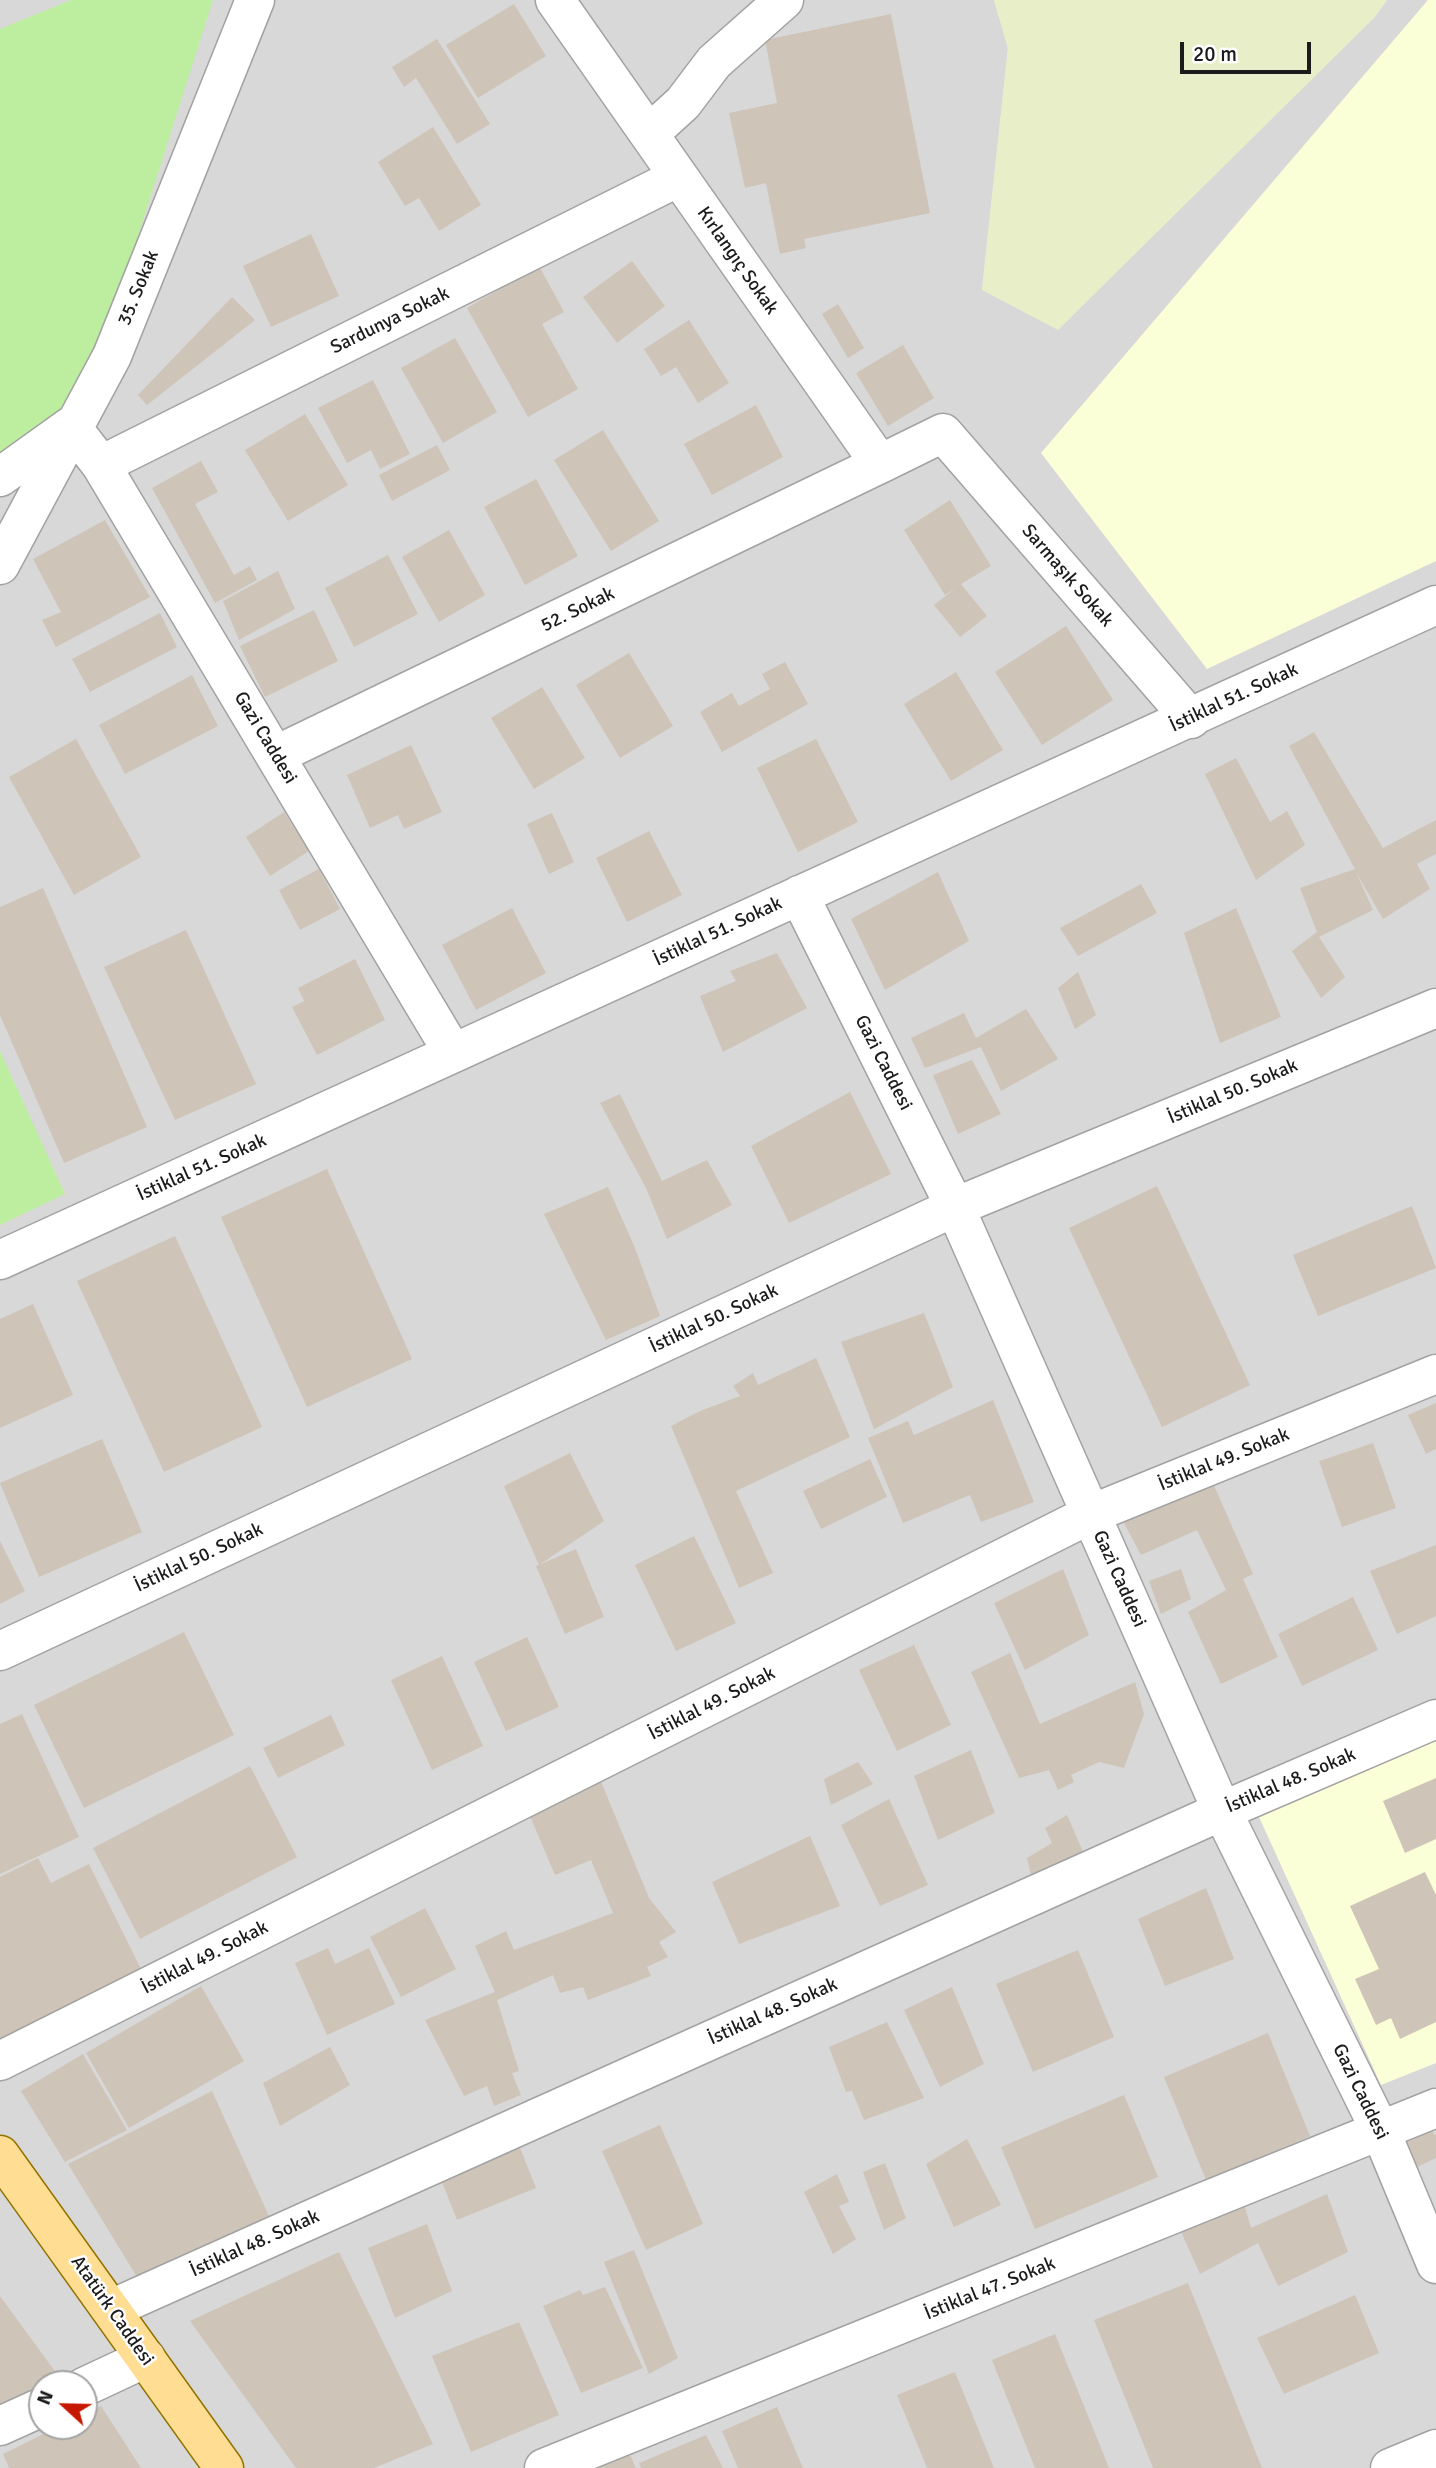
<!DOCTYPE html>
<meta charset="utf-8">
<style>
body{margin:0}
#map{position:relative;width:1436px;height:2468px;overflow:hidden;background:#eeebdf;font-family:Signika,sans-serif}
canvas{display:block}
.north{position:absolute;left:28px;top:2370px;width:70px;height:70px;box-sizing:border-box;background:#fff;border:2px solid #a4a4a4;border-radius:50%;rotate:292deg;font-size:19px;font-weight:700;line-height:28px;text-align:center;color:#1b1b1b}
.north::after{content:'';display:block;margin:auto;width:24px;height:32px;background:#c61700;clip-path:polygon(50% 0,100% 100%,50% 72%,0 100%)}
.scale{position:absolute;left:1180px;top:42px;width:131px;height:32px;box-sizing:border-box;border:4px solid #1b1b1b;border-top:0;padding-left:9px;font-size:21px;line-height:24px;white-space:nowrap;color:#1b1b1b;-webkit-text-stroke:5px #fff;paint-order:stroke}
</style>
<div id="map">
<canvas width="1436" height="2468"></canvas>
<div class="north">N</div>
<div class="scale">20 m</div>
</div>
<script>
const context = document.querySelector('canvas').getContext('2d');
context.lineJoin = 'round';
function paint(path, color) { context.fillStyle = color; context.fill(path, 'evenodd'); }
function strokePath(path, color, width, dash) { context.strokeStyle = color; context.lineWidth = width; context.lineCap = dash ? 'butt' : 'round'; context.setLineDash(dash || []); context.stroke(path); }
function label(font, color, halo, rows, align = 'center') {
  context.font = font + ' Signika,sans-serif'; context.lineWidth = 5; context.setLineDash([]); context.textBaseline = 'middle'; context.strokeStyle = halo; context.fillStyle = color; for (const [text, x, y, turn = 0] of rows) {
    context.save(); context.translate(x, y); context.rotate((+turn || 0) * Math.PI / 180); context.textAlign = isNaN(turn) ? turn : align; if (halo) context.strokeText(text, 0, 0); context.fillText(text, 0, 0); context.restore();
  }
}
paint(new Path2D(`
 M 0,0 L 994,0 L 1008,48 L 982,290 L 1374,18 L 1387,0 L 1436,0 L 1436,2468 L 0,2468 ZM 42,2384 L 84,2384 L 84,2426 L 42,2426 Z`), '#d9d8d8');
paint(new Path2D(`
 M 1428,0 L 1436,0 L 1436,561 L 1207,669 L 1041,453 Z
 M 1436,1737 L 1436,2063 L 1381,2085 L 1259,1817 Z`), '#faffd7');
paint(new Path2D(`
 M 994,0 L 1387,0 L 1374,18 L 1058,330 L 982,290 L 1008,48 Z`), '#e8efc8');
paint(new Path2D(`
 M 71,0 L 213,0 L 90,387 L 0,456 L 0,29 Z
 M 0,1051 L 65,1194 L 0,1225 Z`), '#bdee9f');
paint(new Path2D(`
 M 514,4 L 546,56 L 478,98 L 446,45 Z
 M 891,14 L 930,213 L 804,239 L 806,248 L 780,254 L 766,183 L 745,188 L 729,113 L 777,103 L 765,40 Z
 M 437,39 L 490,124 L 457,144 L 416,78 L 404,87 L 392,67 Z
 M 433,127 L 481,205 L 439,231 L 419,198 L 405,206 L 378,162 Z
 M 311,234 L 339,296 L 271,327 L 243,266 Z
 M 632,261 L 665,306 L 617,343 L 583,297 Z
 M 539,266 L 564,312 L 542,324 L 578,389 L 528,417 L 467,308 Z
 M 232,297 L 255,320 L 147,405 L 138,395 Z
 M 838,304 L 864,348 L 848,358 L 822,314 Z
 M 689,320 L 729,383 L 698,403 L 676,367 L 661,376 L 644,349 Z
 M 455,338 L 497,412 L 443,443 L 401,368 Z
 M 903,345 L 934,398 L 888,426 L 856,373 Z
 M 373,380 L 410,454 L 380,469 L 371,450 L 347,463 L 318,408 Z
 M 756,405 L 783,457 L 712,495 L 684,444 Z
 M 305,414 L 348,485 L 288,521 L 245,450 Z
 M 603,430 L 659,521 L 611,551 L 554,460 Z
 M 437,445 L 450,470 L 392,501 L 379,475 Z
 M 201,461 L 218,492 L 195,504 L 234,575 L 250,566 L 257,580 L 215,603 L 152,488 Z
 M 536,479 L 578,556 L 525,585 L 484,507 Z
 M 950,500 L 991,566 L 961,584 L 987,616 L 960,637 L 934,605 L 957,587 L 945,595 L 904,530 Z
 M 105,520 L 150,597 L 56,647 L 42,620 L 61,612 L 33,559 Z
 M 449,530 L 485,595 L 439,622 L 402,557 Z
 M 388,555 L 418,614 L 354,647 L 325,588 Z
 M 278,571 L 295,609 L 239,640 L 223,601 Z
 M 314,610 L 338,661 L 265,697 L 240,646 Z
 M 160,613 L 177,647 L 90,692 L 72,659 Z
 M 1066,626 L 1113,700 L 1042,745 L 995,672 Z
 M 629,653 L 673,726 L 620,758 L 576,685 Z
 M 785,662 L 808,704 L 722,752 L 700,712 L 732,693 L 739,706 L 770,689 L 762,674 Z
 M 956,672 L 1003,750 L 951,781 L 904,704 Z
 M 192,675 L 218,726 L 125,774 L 99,725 Z
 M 542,687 L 585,758 L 534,789 L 491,718 Z
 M 1314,732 L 1383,848 L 1436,820 L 1436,854 L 1417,864 L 1430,889 L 1383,919 L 1356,872 L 1373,910 L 1319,937 L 1345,977 L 1321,998 L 1292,951 L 1317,932 L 1300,888 L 1355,869 L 1289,746 Z
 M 76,739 L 141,857 L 74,895 L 9,777 Z
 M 816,739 L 858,822 L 798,852 L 757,768 Z
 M 411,745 L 442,812 L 404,829 L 398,815 L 370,828 L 347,775 Z
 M 1236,758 L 1270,822 L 1287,811 L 1305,845 L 1256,880 L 1205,774 Z
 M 284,812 L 309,851 L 270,876 L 246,837 Z
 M 552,813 L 574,862 L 549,874 L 527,824 Z
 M 649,831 L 682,895 L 627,922 L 596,858 Z
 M 319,869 L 340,909 L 300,930 L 279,890 Z
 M 938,872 L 969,941 L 885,990 L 851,919 Z
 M 1141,884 L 1157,913 L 1078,956 L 1060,928 Z
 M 43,888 L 147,1127 L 64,1163 L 0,1015 L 0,907 Z
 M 512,908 L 546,973 L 476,1010 L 442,945 Z
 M 1236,908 L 1281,1017 L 1220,1043 L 1184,933 Z
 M 186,930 L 256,1084 L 175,1120 L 104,967 Z
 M 777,953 L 807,1008 L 723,1052 L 700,996 L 736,981 L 730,971 Z
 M 355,959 L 385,1020 L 317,1055 L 292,1007 L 304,1001 L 298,988 Z
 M 1078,972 L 1096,1015 L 1075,1029 L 1058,988 Z
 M 1026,1009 L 1058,1059 L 1001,1091 L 981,1047 L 925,1068 L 911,1038 L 964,1013 L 976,1038 Z
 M 972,1060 L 1001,1114 L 958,1134 L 933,1075 Z
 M 850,1092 L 891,1174 L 789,1223 L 751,1146 Z
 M 620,1094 L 662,1181 L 707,1160 L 732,1205 L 667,1239 L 646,1188 L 600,1103 Z
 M 327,1169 L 412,1359 L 307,1407 L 221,1217 Z
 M 1157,1186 L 1250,1385 L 1162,1427 L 1069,1228 Z
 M 608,1187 L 635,1248 L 660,1316 L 606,1340 L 544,1214 Z
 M 1412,1206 L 1436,1268 L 1318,1316 L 1293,1255 Z
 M 175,1236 L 262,1427 L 164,1472 L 77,1281 Z
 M 33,1304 L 73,1395 L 0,1428 L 0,1319 Z
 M 924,1313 L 953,1387 L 874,1429 L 841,1342 Z
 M 816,1358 L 850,1437 L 736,1491 L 773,1573 L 739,1588 L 671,1426 L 700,1411 L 740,1396 L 733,1386 L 753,1373 L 758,1385 Z
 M 993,1400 L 1034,1502 L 981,1522 L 970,1495 L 903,1523 L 868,1438 L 908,1421 L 914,1435 Z
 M 1436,1403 L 1436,1449 L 1426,1454 L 1408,1415 Z
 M 102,1439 L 142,1532 L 39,1577 L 0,1483 Z
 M 1373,1443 L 1396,1508 L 1342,1527 L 1319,1461 Z
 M 570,1453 L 604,1521 L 539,1565 L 504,1486 Z
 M 870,1459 L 887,1497 L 821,1529 L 803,1491 Z
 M 1212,1481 L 1253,1574 L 1243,1579 L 1278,1657 L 1221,1684 L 1188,1612 L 1226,1590 L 1197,1530 L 1141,1555 L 1123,1521 Z
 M 694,1536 L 736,1623 L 676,1651 L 635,1565 Z
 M 0,1541 L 25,1591 L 0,1604 Z
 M 1436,1545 L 1436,1616 L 1397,1634 L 1370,1571 Z
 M 576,1549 L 604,1617 L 565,1634 L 536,1566 Z
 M 1063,1569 L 1089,1635 L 1025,1670 L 994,1603 Z
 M 1181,1569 L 1191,1599 L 1161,1614 L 1149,1581 Z
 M 1353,1597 L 1378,1650 L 1302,1686 L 1278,1634 Z
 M 184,1632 L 234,1735 L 84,1808 L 34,1705 Z
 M 527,1637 L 559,1707 L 506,1731 L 474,1662 Z
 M 914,1645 L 951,1725 L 897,1751 L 859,1670 Z
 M 1010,1653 L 1040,1724 L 1135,1682 L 1144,1714 L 1124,1768 L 1099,1762 L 1071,1775 L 1074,1782 L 1058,1790 L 1049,1770 L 1019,1778 L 971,1672 Z
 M 442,1656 L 483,1746 L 432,1770 L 391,1680 Z
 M 22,1714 L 79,1837 L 0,1874 L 0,1724 Z
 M 331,1715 L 345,1745 L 278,1778 L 263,1748 Z
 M 971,1750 L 995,1813 L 938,1840 L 914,1776 Z
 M 858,1762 L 873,1784 L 831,1805 L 824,1779 Z
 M 250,1766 L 297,1857 L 140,1939 L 93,1848 Z
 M 1436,1778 L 1436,1839 L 1405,1853 L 1383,1801 Z
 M 600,1779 L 649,1898 L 676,1932 L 659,1942 L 668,1957 L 647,1967 L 651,1976 L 588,2000 L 583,1987 L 560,1993 L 553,1975 L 497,2000 L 519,2071 L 512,2073 L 521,2095 L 494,2106 L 487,2086 L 464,2096 L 425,2020 L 495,1992 L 475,1946 L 506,1931 L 514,1950 L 613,1913 L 591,1860 L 555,1875 L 527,1809 Z
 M 889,1799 L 928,1885 L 880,1906 L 841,1825 Z
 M 1067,1815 L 1084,1854 L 1031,1875 L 1027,1858 L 1052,1843 L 1045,1828 Z
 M 810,1836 L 840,1906 L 739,1944 L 712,1882 Z
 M 38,1858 L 51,1883 L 89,1864 L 142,1971 L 0,2041 L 0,1877 Z
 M 1425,1872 L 1436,1895 L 1436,2022 L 1400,2039 L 1391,2018 L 1376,2025 L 1355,1979 L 1379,1969 L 1350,1906 Z
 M 1206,1888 L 1234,1959 L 1165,1986 L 1138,1919 Z
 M 425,1908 L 456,1969 L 401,1997 L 370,1937 Z
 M 328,1948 L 335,1964 L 369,1948 L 395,2004 L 327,2035 L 295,1963 Z
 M 1078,1950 L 1114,2037 L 1033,2072 L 996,1984 Z
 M 201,1986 L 244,2061 L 129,2128 L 86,2053 Z
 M 952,1987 L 984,2064 L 940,2087 L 904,2010 Z
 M 887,2022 L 924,2098 L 864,2120 L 852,2091 L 846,2092 L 829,2047 Z
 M 1268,2033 L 1310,2136 L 1206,2180 L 1164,2077 Z
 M 330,2047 L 350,2085 L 280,2126 L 263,2083 Z
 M 83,2054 L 127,2130 L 65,2162 L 21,2091 Z
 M 212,2091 L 269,2216 L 137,2277 L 68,2164 Z
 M 1124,2095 L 1158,2177 L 1035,2229 L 1001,2147 Z
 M 1427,2118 L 1434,2135 L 1436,2134 L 1436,2158 L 1417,2167 L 1403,2130 Z
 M 660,2125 L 703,2224 L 646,2250 L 602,2151 Z
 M 967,2139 L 1001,2205 L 954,2227 L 926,2164 Z
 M 520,2148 L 536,2188 L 457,2220 L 440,2177 Z
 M 885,2163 L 906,2218 L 884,2230 L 863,2172 Z
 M 837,2174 L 849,2202 L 839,2206 L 856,2239 L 833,2254 L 804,2192 Z
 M 1327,2194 L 1348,2252 L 1278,2286 L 1258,2243 L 1200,2274 L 1178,2225 L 1242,2197 L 1251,2228 Z
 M 427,2224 L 452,2291 L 395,2318 L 368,2248 Z
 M 634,2250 L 678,2358 L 649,2374 L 604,2262 Z
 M 339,2252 L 433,2444 L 374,2468 L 296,2468 L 190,2321 Z
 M 1188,2283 L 1262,2468 L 1153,2468 L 1094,2320 Z
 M 605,2287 L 643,2368 L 581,2393 L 543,2306 L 580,2290 L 583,2295 Z
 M 1355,2295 L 1379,2353 L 1284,2394 L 1257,2338 Z
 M 0,2296 L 62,2381 L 42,2384 L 42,2391 L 0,2412 Z
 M 519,2322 L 559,2415 L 471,2452 L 432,2356 Z
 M 1055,2334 L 1109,2468 L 1035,2468 L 992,2360 Z
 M 955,2372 L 994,2468 L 927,2468 L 897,2395 Z
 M 101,2406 L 141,2468 L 9,2468 L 3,2454 L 60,2426 L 84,2426 L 84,2414 Z
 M 777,2407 L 803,2468 L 738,2468 L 722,2431 Z
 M 706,2435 L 723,2468 L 641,2468 L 639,2463 Z
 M 625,2444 L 636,2468 L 595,2468 Z`), '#cec4b8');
const minor = new Path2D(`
 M 555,0 L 880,464 L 943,433 L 1191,719
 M 649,134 L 683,103 L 714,62 L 784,0
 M 101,465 L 679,177
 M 0,477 L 71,426 L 101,465 L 453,1053
 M 0,565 L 112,356 L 255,0
 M 276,755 L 880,464
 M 799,895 L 955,1207 L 1222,1811 L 1381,2132 L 1436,2264
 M 0,1260 L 1436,605
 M 0,1651 L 955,1207 L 1436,1008
 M 0,2061 L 1091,1514 L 1436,1374
 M 111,2309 L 1222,1811 L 1436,1719
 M 84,2387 L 146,2358
 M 0,2426 L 42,2407
 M 544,2468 L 1436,2108
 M 1390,2468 L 1436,2449`);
const major = new Path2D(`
 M 0,2155 L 224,2468`);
strokePath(minor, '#a2a2a2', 41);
strokePath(major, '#927300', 41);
strokePath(minor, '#fff', 38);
strokePath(major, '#ffdd93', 38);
label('19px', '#1b1b1b', '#fff', [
 ["Kırlangıç Sokak",737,261,55],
 ["35. Sokak",139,288,-68],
 ["Sardunya Sokak",390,321,-26],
 ["Sarmaşık Sokak",1067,576,49],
 ["52. Sokak",578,610,-26],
 ["İstiklal 51. Sokak",1234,698,-25],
 ["Gazi Caddesi",265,738,59],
 ["İstiklal 51. Sokak",718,932,-25],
 ["Gazi Caddesi",883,1063,63],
 ["İstiklal 50. Sokak",1233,1092,-23],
 ["İstiklal 51. Sokak",202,1168,-24],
 ["İstiklal 50. Sokak",714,1319,-25],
 ["İstiklal 49. Sokak",1224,1460,-22],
 ["İstiklal 50. Sokak",199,1558,-25],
 ["Gazi Caddesi",1119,1579,66],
 ["İstiklal 49. Sokak",712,1704,-27],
 ["İstiklal 48. Sokak",1291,1781,-23],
 ["İstiklal 49. Sokak",205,1958,-27],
 ["İstiklal 48. Sokak",773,2012,-24],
 ["Gazi Caddesi",1360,2092,64],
 ["İstiklal 48. Sokak",255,2244,-24],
 ["İstiklal 47. Sokak",990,2289,-22],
 ["Atatürk Caddesi",112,2311,55]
]);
</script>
